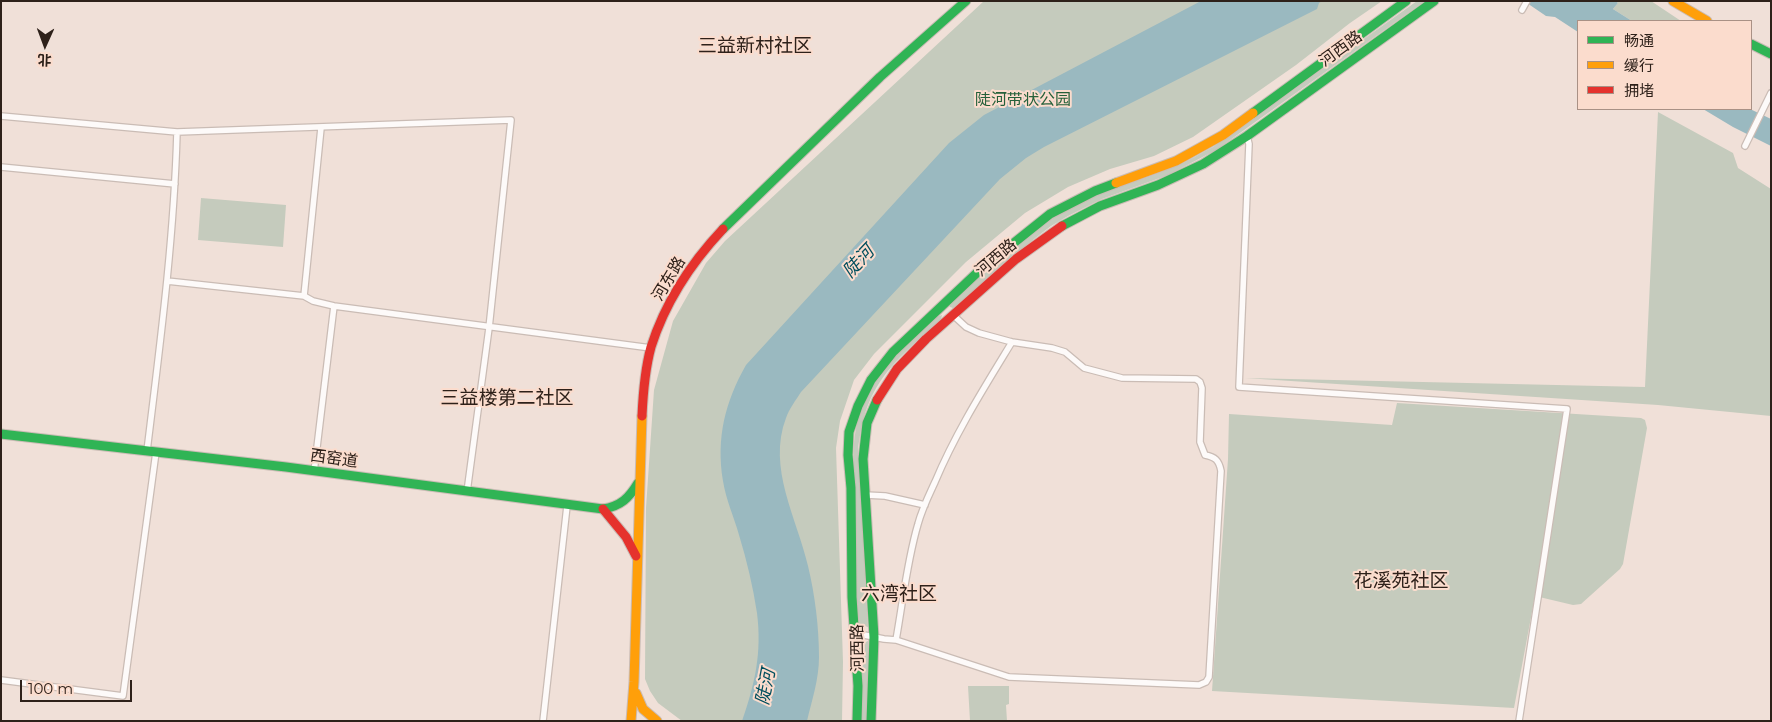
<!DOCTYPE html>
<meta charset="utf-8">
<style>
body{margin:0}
#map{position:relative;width:1772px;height:722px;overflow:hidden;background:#f0e0d8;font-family:Montserrat,"Noto Sans SC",sans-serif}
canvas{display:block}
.frame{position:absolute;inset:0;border:2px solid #2e211a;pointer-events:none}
.legend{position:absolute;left:1577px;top:20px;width:175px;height:90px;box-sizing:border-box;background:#fbdccd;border:1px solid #a99185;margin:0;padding:6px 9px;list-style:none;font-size:15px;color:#2e211a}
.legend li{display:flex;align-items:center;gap:10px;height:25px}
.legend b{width:25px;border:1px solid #a99185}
.north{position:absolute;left:20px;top:20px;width:50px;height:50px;-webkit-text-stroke:4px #fbdccd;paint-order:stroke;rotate:182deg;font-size:14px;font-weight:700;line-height:20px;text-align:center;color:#2e211a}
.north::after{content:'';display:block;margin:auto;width:18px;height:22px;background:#2e211a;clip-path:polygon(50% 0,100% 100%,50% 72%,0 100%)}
.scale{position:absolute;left:20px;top:680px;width:112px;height:22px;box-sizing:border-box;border:2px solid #2e211a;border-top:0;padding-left:6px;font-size:15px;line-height:18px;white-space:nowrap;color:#2e211a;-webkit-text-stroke:4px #fbdccd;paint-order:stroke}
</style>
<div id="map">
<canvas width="1772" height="722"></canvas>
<div class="frame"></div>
<ul class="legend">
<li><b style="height:6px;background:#30b455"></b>畅通</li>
<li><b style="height:6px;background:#ff9f0a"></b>缓行</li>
<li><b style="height:6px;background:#e5322d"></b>拥堵</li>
</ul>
<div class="north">北</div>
<div class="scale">100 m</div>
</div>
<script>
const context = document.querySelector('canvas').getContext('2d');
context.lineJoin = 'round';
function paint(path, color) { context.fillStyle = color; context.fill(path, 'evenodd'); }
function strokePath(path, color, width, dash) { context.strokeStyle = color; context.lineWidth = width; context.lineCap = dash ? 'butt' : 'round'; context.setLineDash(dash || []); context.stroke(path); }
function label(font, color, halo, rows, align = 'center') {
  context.font = font + ' Montserrat,"Noto Sans SC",sans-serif'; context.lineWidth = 4; context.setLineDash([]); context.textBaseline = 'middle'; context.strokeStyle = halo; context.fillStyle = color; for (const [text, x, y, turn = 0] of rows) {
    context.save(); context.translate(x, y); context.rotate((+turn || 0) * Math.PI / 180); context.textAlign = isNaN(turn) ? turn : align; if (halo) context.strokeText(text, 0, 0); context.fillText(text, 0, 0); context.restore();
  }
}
paint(new Path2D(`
 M 984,1 L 1382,1 L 1350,23 L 1296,65 L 1193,137 L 1154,156 L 1110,169 L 1068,187 L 1025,213 L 966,262 L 874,354 L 854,380 L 840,421 L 836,448 L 843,662 L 842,721 L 682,721 L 658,703 L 650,691 L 645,679 L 646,508 L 654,390 L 673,321 L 706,263 L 725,241 Z
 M 1417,1 L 1425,1 L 1216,150 L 1168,175 L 1102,199 L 1068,216 L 1051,226 L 1034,239 L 953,308 L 950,307 L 949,304 C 987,272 1029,229 1072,207 C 1105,189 1142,181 1176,166 C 1189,161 1201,153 1213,147 Z
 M 1616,1 L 1651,1 L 1681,21 L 1632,21 L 1613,9 L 1618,3 Z
 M 1658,112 L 1733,153 L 1738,168 L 1771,189 L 1771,416 L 1658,405 L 1245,378 L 1645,387 Z
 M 201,198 L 286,205 L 283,247 L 198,240 Z
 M 942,315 L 941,319 C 918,341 889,363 874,392 C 864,410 861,429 858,448 L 868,627 L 858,624 C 856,586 856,548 855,510 C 855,466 847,435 868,394 C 884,363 913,340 937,317 Z
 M 1397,403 L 1641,418 L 1645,420 L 1647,428 L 1623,564 L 1620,569 L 1581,604 L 1573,605 L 1535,596 L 1514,708 L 1212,691 L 1228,459 L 1229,414 L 1392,425 Z
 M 868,641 C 870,668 870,694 866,721 L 860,721 L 861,706 L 860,645 Z
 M 968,686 L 1009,686 L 1009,704 L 1006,705 L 1007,721 L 970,721 Z`), '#c5cbbd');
paint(new Path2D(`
 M 1201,1 L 1322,1 L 1319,3 L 1317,9 L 1044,147 L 1026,158 L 1000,179 L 801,392 C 796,400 789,409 786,418 C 767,468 797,518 808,566 C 815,595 819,627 819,657 C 819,679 812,700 807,721 L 742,721 C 755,684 762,653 757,613 C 753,587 747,561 739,535 C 734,517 726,500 723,481 C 716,438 725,402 746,365 L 949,143 L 984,115 Z
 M 1524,1 L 1616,1 L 1618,3 L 1613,9 L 1632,21 L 1578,21 L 1578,32 L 1555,17 L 1546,16 Z
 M 1703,109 L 1750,109 L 1771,119 L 1771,146 L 1733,127 Z`), '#9ab9c0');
const street = new Path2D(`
 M 1522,10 L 1527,1
 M 1,116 L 177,132 L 511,120 L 489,328 L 467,492
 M 321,128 L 304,296 L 313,301 L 334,306 L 651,348
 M 1247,136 L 1249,144 L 1239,387 L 1567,409 L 1519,721
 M 1745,146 L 1771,93
 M 1,167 L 175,184
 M 167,281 L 304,296
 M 147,451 C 160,345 174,239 177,132
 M 314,472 L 334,306
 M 865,495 L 885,496 L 925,505
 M 854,633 L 884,639 L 896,640 L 1009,677 L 1199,685 L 1206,682 L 1209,677 L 1221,471 C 1219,460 1215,457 1205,455 L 1200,442 L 1202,388 L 1200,382 L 1196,379 L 1122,378 L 1084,368 L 1065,352 L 1052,348 L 1012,342 L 979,333 L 966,327 L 953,315
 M 896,640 C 903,601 907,561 918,524 C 922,509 929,495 935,482 C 956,432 984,388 1012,342
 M 1,680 L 123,696 L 156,452
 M 543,721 L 567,506`);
const fast = new Path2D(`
 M 1751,44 L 1771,54
 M 1253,113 L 1406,1
 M 1062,226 L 1100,206 L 1158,185 L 1203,164 L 1247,136 L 1434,1
 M 723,229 L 880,77 L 966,1
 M 1,434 L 286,467 L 603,509 C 621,506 629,498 638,483
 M 857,721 L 858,686 L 852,597 L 851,488 L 848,455 L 849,432 L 858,406 L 871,380 L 893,352 L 980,270 L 1050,214 L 1095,191 L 1116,183
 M 871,721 L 874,637 L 863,459 L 867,423 L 877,400`);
const slow = new Path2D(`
 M 1673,1 L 1707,21
 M 1116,183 L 1176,161 L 1223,135 L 1253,113
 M 636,693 L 643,709 L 657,721
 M 631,721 L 634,682 L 642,416`);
const jam = new Path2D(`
 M 877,400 L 897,369 L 926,339 L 1016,259 L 1062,226
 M 642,416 C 643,394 645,369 651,347 C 665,303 691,263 723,229
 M 603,509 L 626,537 L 636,556`);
strokePath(street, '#cabcb5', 8);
strokePath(fast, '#cabcb5', 11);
strokePath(slow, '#cabcb5', 11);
strokePath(jam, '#cabcb5', 11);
strokePath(street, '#fdfaf9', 5.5);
strokePath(fast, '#30b455', 9);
strokePath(slow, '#ff9f0a', 9);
strokePath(jam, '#e5322d', 9);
label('16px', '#2e211a', '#fbdccd', [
 ["河西路",1341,49,-36],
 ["河西路",996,258,-40],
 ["河东路",669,279,-59],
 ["西窑道",334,459,8],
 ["河西路",858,648,-91]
]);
label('16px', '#25603a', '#fbdccd', [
 ["陡河带状公园",1023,100]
]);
label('italic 18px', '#004e5d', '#fbdccd', [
 ["陡河",859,262,-47],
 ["陡河",766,687,-79]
]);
label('19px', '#2e211a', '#fbdccd', [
 ["三益新村社区",755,46],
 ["三益楼第二社区",507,398],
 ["花溪苑社区",1401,581],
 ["六湾社区",899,594]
]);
</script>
